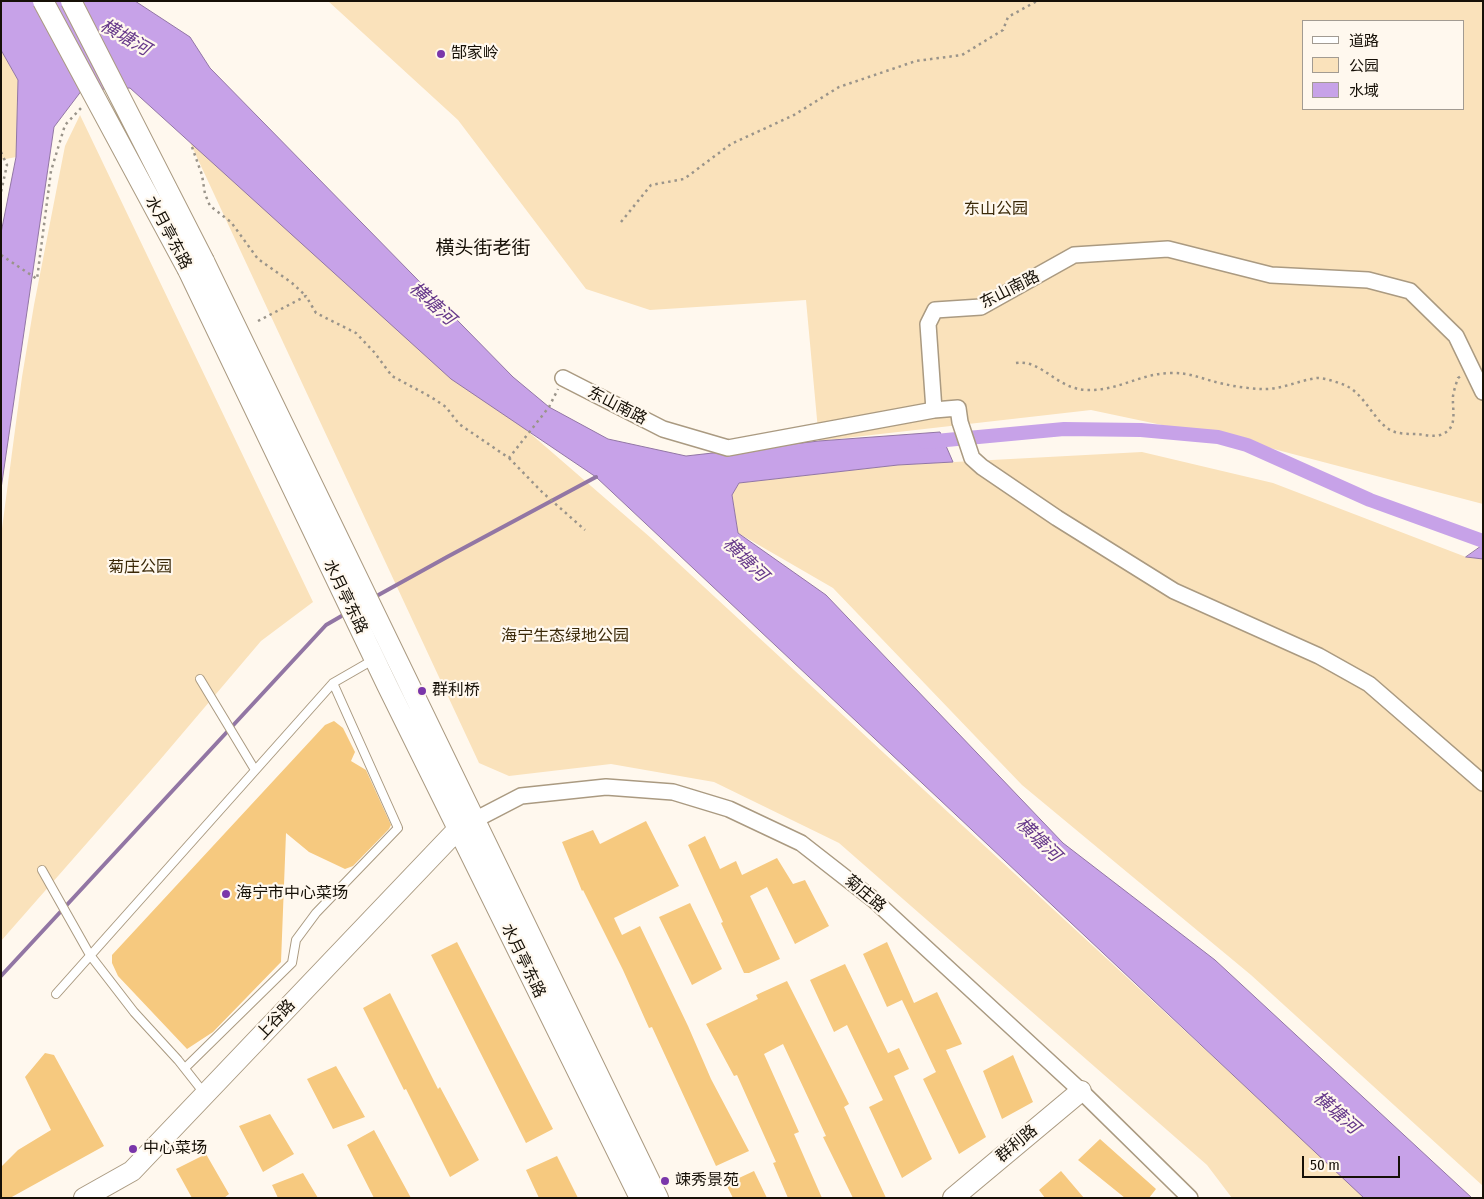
<!DOCTYPE html>
<meta charset="utf-8">
<style>
body{margin:0}
#map{position:relative;width:1484px;height:1199px;overflow:hidden;background:#fff8ee;font-family:"Fira Sans Condensed","Noto Sans SC",sans-serif}
canvas{display:block}
.frame{position:absolute;inset:0;border:2px solid #161007;pointer-events:none}
.legend{position:absolute;left:1302px;top:20px;width:162px;height:90px;box-sizing:border-box;background:#fff8ee;border:1px solid #a29b92;margin:0;padding:6px 9px;list-style:none;font-size:15px;color:#161007}
.legend li{display:flex;align-items:center;gap:10px;height:25px}
.legend b{width:25px;border:1px solid #a29b92}
.scale{position:absolute;left:1302px;top:1156px;width:98px;height:22px;box-sizing:border-box;border:2px solid #161007;border-top:0;padding-left:6px;font-size:15px;line-height:18px;white-space:nowrap;color:#161007;-webkit-text-stroke:4px #fff8ee;paint-order:stroke}
</style>
<div id="map">
<canvas width="1484" height="1199"></canvas>
<div class="frame"></div>
<ul class="legend">
<li><b style="height:6px;background:#fff"></b>道路</li>
<li><b style="height:14px;background:#fae2bb"></b>公园</li>
<li><b style="height:14px;background:#c7a2e8"></b>水域</li>
</ul>
<div class="scale">50 m</div>
</div>
<script>
const context = document.querySelector('canvas').getContext('2d');
context.lineJoin = 'round';
function paint(path, color) { context.fillStyle = color; context.fill(path, 'evenodd'); }
function strokePath(path, color, width, dash) { context.strokeStyle = color; context.lineWidth = width; context.lineCap = dash ? 'butt' : 'round'; context.setLineDash(dash || []); context.stroke(path); }
function label(font, color, halo, rows, align = 'center') {
  context.font = font + ' "Fira Sans Condensed","Noto Sans SC",sans-serif'; context.lineWidth = 4.5; context.setLineDash([]); context.textBaseline = 'middle'; context.strokeStyle = halo; context.fillStyle = color; for (const [text, x, y, turn = 0] of rows) {
    context.save(); context.translate(x, y); context.rotate((+turn || 0) * Math.PI / 180); context.textAlign = isNaN(turn) ? turn : align; if (halo) context.strokeText(text, 0, 0); context.fillText(text, 0, 0); context.restore();
  }
}
paint(new Path2D(`
 M 328,1 L 1483,1 L 1483,504 L 1266,447 L 1091,410 L 819,441 L 806,300 L 650,310 L 586,289 L 458,120 ZM 1303,21 L 1463,21 L 1463,109 L 1303,109 Z
 M 1,50 L 18,80 L 16,157 L 1,160 Z
 M 80,115 L 313,602 L 261,641 L 159,761 L 1,941 L 1,536 L 22,377 L 34,305 L 65,146 Z
 M 187,136 L 651,538 L 1366,1198 L 1232,1198 L 1207,1165 L 839,843 L 714,782 L 611,764 L 509,776 L 479,763 Z
 M 1142,452 L 1273,483 L 1466,557 L 1483,559 L 1483,1186 L 1251,975 L 1022,785 L 833,588 L 738,533 L 732,495 L 739,483 L 898,465 Z`), '#fae2bb');
const water = new Path2D(`
 M 1,1 L 135,1 L 190,37 L 210,68 L 513,377 L 549,407 L 608,439 L 686,456 L 819,441 L 940,432 L 953,462 L 898,465 L 739,483 L 732,495 L 738,533 L 826,595 L 1063,843 L 1215,960 L 1472,1198 L 1364,1198 L 596,477 L 451,379 L 130,88 L 82,90 L 54,127 L 1,489 L 1,233 L 16,157 L 18,80 L 1,50 Z
 M 1483,545 L 1483,559 L 1466,557 Z`);
paint(water, '#c7a2e8');
strokePath(water, '#9276a4', 1);
strokePath(new Path2D(`
 M 373,598 L 447,557 L 596,477
 M 1,976 L 326,625 L 345,614`), '#9276a4', 4);
strokePath(new Path2D(`
 M 925,442 L 1064,429 L 1141,430 L 1218,437 L 1247,445 L 1370,500 L 1483,541`), '#c7a2e8', 14);
paint(new Path2D(`
 M 334,721 L 343,728 L 355,752 L 351,761 L 366,770 L 391,825 L 389,829 L 353,866 L 345,869 L 309,852 L 286,833 L 281,962 L 213,1032 L 187,1049 L 118,976 L 112,963 L 112,955 L 325,725 Z
 M 646,821 L 679,886 L 614,918 L 622,935 L 640,926 L 688,1026 L 711,1079 L 749,1151 L 716,1166 L 652,1027 L 649,1028 L 623,970 L 583,890 L 582,891 L 562,842 L 593,830 L 600,844 Z
 M 705,836 L 720,869 L 736,861 L 742,875 L 777,858 L 793,884 L 805,880 L 829,926 L 795,944 L 767,887 L 750,896 L 780,959 L 749,973 L 744,973 L 721,923 L 723,922 L 688,845 Z
 M 690,903 L 722,969 L 692,985 L 659,917 Z
 M 457,942 L 553,1129 L 526,1143 L 431,955 Z
 M 887,942 L 914,1003 L 937,992 L 962,1044 L 946,1050 L 986,1137 L 959,1154 L 923,1079 L 936,1072 L 902,1000 L 887,1007 L 863,954 Z
 M 845,964 L 888,1053 L 899,1048 L 909,1069 L 894,1076 L 932,1159 L 902,1178 L 869,1107 L 883,1100 L 847,1025 L 834,1032 L 810,980 Z
 M 787,981 L 849,1104 L 844,1107 L 886,1198 L 853,1198 L 823,1137 L 826,1136 L 783,1044 L 764,1054 L 799,1132 L 794,1134 L 822,1198 L 788,1198 L 773,1163 L 776,1162 L 737,1075 L 734,1076 L 706,1024 L 758,999 L 756,995 Z
 M 390,993 L 438,1089 L 440,1087 L 479,1160 L 450,1177 L 406,1089 L 404,1090 L 363,1008 Z
 M 45,1053 L 54,1055 L 104,1146 L 10,1198 L 1,1198 L 1,1167 L 18,1150 L 51,1130 L 25,1077 Z
 M 1013,1055 L 1033,1102 L 1002,1119 L 983,1071 Z
 M 336,1066 L 365,1117 L 333,1129 L 307,1079 Z
 M 270,1114 L 294,1154 L 263,1172 L 239,1126 Z
 M 374,1130 L 411,1198 L 374,1198 L 347,1145 Z
 M 1100,1139 L 1156,1189 L 1149,1198 L 1125,1198 L 1078,1160 Z
 M 206,1154 L 229,1194 L 224,1198 L 192,1198 L 176,1169 Z
 M 557,1156 L 578,1198 L 539,1198 L 526,1170 Z
 M 754,1171 L 767,1198 L 733,1198 L 726,1184 Z
 M 1061,1171 L 1067,1178 L 1084,1198 L 1045,1198 L 1039,1190 Z
 M 303,1173 L 318,1198 L 278,1198 L 272,1185 Z`), '#f6c97f');
const lane = new Path2D(`
 M 200,679 L 255,770
 M 42,870 L 90,955 L 134,1012 L 178,1060 L 204,1093
 M 56,994 L 333,683 L 373,660
 M 185,1068 L 292,963 L 296,940 L 316,913 L 398,828 L 333,683`);
const street = new Path2D(`
 M 563,378 L 663,429 L 728,448 L 934,410 L 928,324 L 935,310 L 981,307 L 1074,255 L 1168,249 L 1271,275 L 1368,280 L 1410,291 L 1456,336 L 1483,392
 M 934,410 L 958,408 L 960,422 L 972,458 L 982,467 L 1057,518 L 1174,591 L 1319,656 L 1369,684 L 1483,783
 M 467,824 L 521,796 L 606,787 L 673,792 L 729,809 L 801,843 L 874,900 L 1081,1091 L 1190,1198`);
const secondary = new Path2D(`
 M 204,261 L 658,1198
 M 188,270 L 387,685 L 640,1198
 M 84,1198 L 132,1171 L 458,829
 M 953,1198 L 1081,1091`);
strokePath(lane, '#aa9a81', 10);
strokePath(street, '#aa9a81', 18);
strokePath(secondary, '#aa9a81', 22);
strokePath(new Path2D(`
 M 192,147 L 202,175 L 205,194 L 210,206 L 231,222 L 258,259 L 292,283 L 306,296
 M 1,152 L 7,165 L 1,192
 M 621,222 L 651,185 L 684,179 L 731,144 L 794,115 L 839,87 L 916,61 L 962,55 L 1003,30 L 1008,17 L 1037,1
 M 1,255 L 37,279 L 51,171 L 65,125 L 82,107
 M 258,321 L 306,296 L 316,313 L 356,333 L 374,352 L 392,376 L 431,397 L 446,407 L 459,424 L 509,458 L 549,407 L 558,389
 M 1016,363 C 1042,359 1057,390 1088,390 C 1117,391 1140,374 1169,373 C 1191,372 1204,380 1224,384 C 1237,387 1252,389 1265,389 C 1283,389 1300,380 1317,378 C 1324,378 1333,381 1339,383 C 1366,390 1374,426 1395,432 C 1402,434 1410,434 1418,434 C 1424,435 1434,437 1440,435 C 1459,429 1452,411 1453,396 C 1454,390 1456,384 1458,378 L 1461,376
 M 509,458 L 542,492 L 585,530`), '#9a948a', 2.5, [2.5, 4]);
strokePath(lane, '#fff', 8);
strokePath(street, '#fff', 15);
strokePath(secondary, '#fff', 20);
const secondaryBridge = new Path2D(`
 M 43,1 L 188,270
 M 71,1 L 204,261`);
strokePath(secondaryBridge, '#aa9a81', 22, []);
strokePath(secondaryBridge, '#fff', 20);
for (const [x, y, r, color] of [
 [441,54,5,"#7a36aa"],
 [422,691,5,"#7a36aa"],
 [226,894,5,"#7a36aa"],
 [133,1149,5,"#7a36aa"],
 [665,1181,5,"#7a36aa"]
]) { const dot = new Path2D(); dot.arc(x, y, r, 0, 2 * Math.PI); context.fillStyle = color; context.fill(dot); strokePath(dot, '#fff8ee', 2); }
label('16px', '#161007', '#fff8ee', [
 ["郜家岭",451,54],
 ["群利桥",432,691],
 ["海宁市中心菜场",236,894],
 ["中心菜场",143,1149],
 ["竦秀景苑",675,1181]
], 'left');
label('16px', '#3a2807', '#fff8ee', [
 ["东山公园",996,210],
 ["菊庄公园",140,568],
 ["海宁生态绿地公园",565,637]
]);
label('16px', '#161007', '#fff8ee', [
 ["水月亭东路",168,233,62],
 ["东山南路",1010,290,-27],
 ["东山南路",617,406,27],
 ["水月亭东路",345,597,64],
 ["菊庄路",865,894,40],
 ["水月亭东路",523,961,64],
 ["上谷路",276,1020,-47],
 ["群利路",1017,1144,-40]
]);
label('italic 18px', '#66388a', '#fff8ee', [
 ["横塘河",125,38,30],
 ["横塘河",432,304,42],
 ["横塘河",745,560,44],
 ["横塘河",1038,840,44],
 ["横塘河",1336,1113,41]
]);
label('19px', '#161007', '#fff8ee', [
 ["横头街老街",483,249]
]);
</script>
